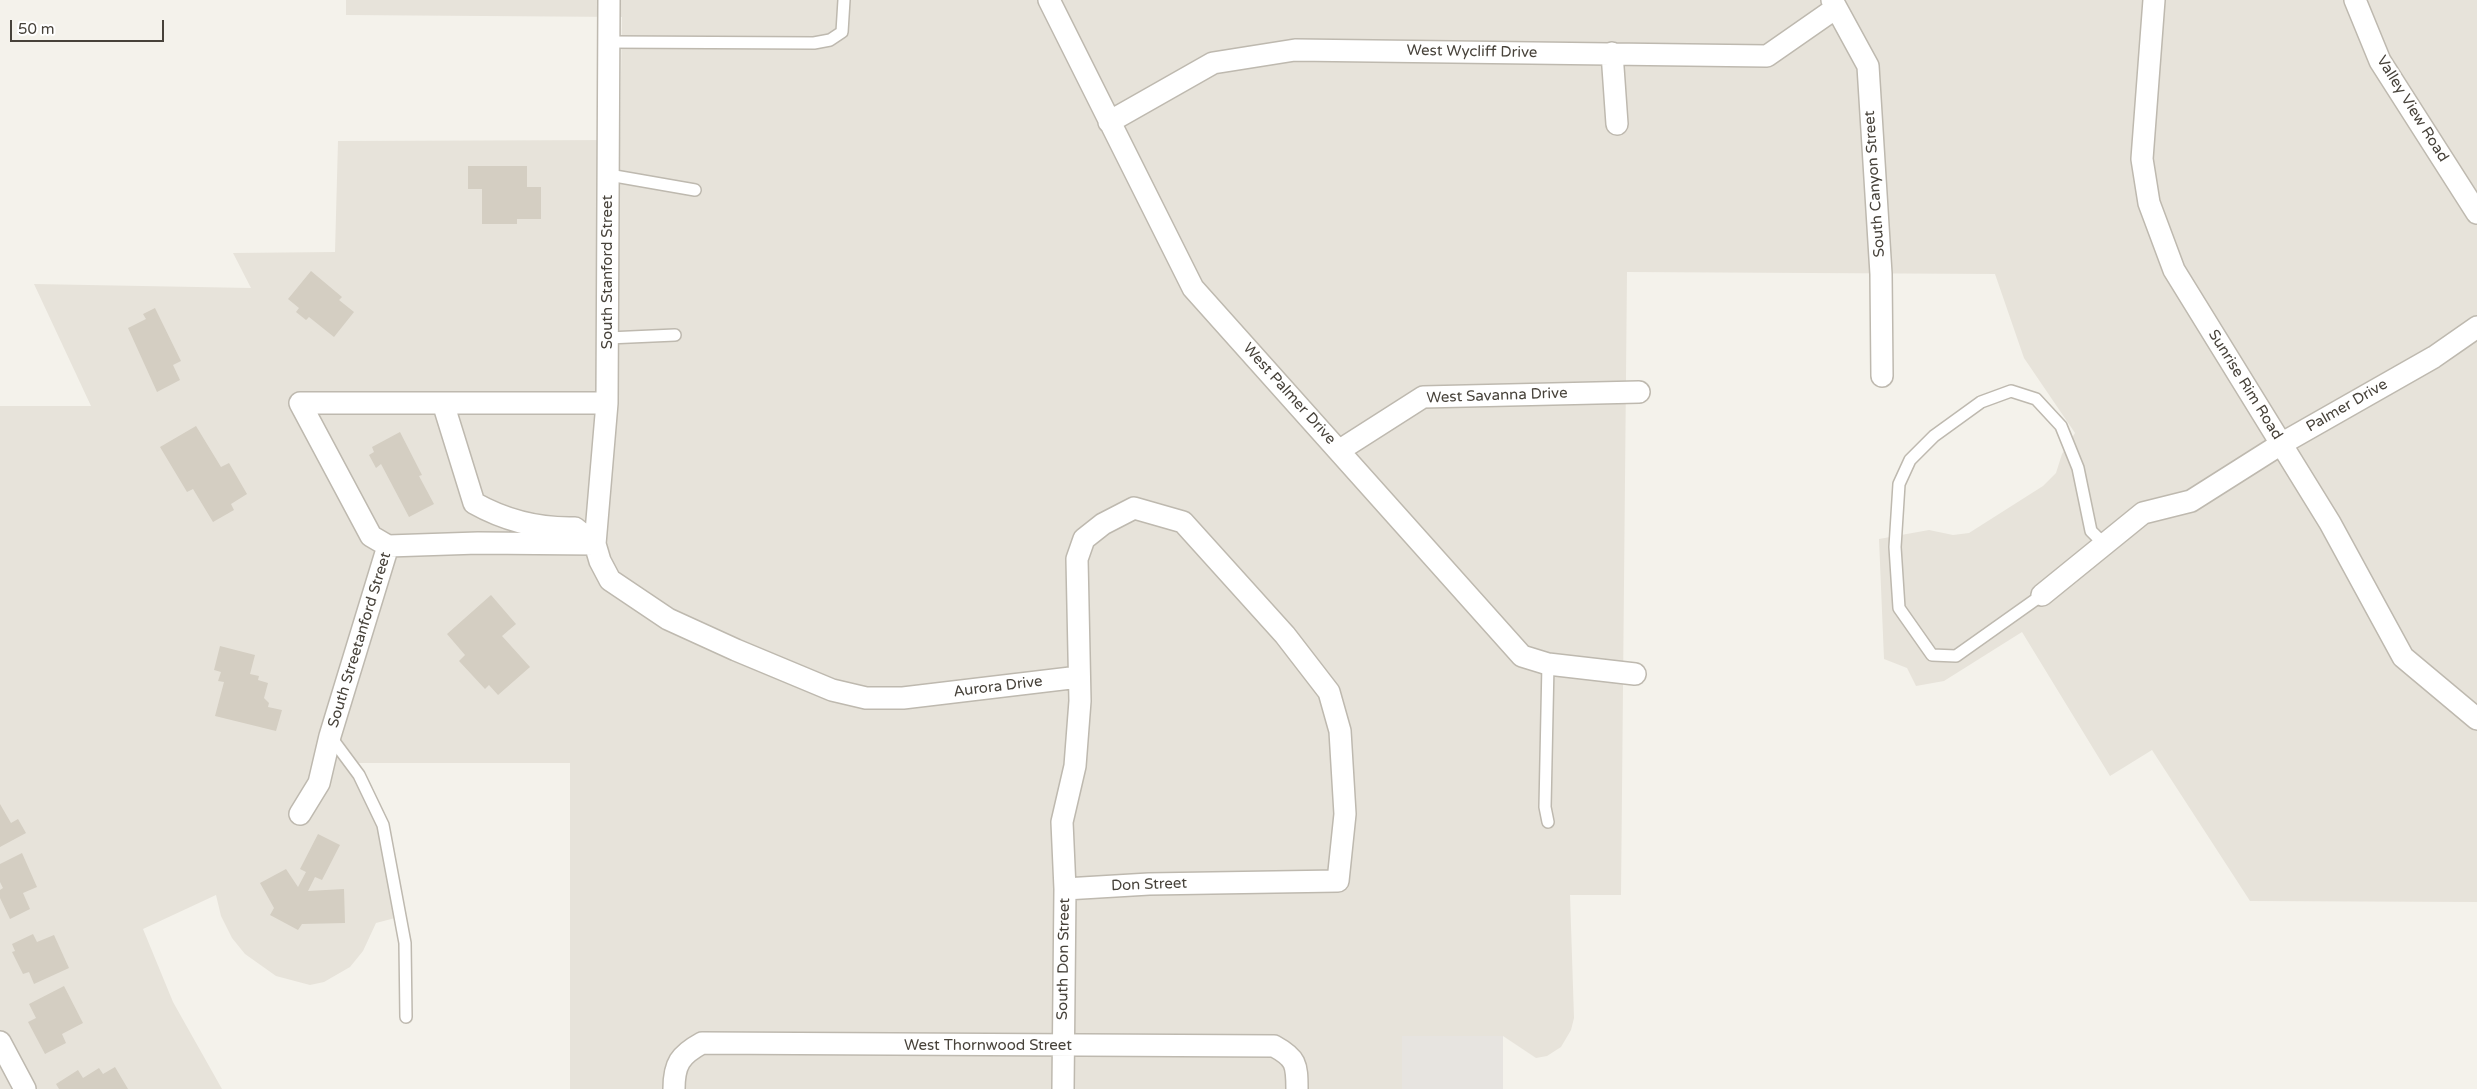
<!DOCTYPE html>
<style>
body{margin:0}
#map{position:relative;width:2477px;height:1089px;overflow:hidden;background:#f4f2eb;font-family:"Varela Round",sans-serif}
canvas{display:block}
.scale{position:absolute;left:10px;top:20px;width:154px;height:22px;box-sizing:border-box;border:2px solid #47423a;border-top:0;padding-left:6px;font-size:15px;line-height:18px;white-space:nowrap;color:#47423a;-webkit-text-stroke:4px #fff;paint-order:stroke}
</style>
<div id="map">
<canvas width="2477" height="1089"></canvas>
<div class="scale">50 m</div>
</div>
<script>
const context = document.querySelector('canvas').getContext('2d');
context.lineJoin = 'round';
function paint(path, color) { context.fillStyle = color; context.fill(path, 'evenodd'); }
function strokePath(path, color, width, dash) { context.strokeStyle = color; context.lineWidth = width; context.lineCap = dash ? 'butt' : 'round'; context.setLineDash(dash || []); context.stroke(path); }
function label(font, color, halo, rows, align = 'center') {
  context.font = font + ' "Varela Round",sans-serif'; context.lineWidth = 4.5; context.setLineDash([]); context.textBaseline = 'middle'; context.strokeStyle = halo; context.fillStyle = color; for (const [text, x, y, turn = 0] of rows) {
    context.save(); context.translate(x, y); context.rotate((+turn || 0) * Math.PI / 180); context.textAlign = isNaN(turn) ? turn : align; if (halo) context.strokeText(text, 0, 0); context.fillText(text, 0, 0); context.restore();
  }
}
paint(new Path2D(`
 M 346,0 L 2477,0 L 2477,902 L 2250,901 L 2152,750 L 2110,776 L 2022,632 L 1944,681 L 1916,686 L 1907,668 L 1884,659 L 1879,539 L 1929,530 L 1953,535 L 1969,533 L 2043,486 L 2056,473 L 2062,454 L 2075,433 L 2024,358 L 1995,274 L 1627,272 L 1621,895 L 1570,895 L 1574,1018 L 1571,1030 L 1561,1047 L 1547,1056 L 1536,1058 L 1503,1036 L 1402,1036 L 1402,1089 L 570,1089 L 570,763 L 346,763 L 379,819 L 397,895 L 395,918 L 376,923 L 363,951 L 350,967 L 324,982 L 310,985 L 276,976 L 245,954 L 232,938 L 221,916 L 216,895 L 143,929 L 173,1002 L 222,1089 L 0,1089 L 0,406 L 91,406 L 34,284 L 251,288 L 233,253 L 335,252 L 338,141 L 620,140 L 622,17 L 346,15 Z`), '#e7e3da');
paint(new Path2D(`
 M 1402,1036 L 1503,1036 L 1503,1089 L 1402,1089 Z`), '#e7e4e0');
paint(new Path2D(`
 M 468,166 L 527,166 L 527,187 L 541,187 L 541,219 L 517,219 L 517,224 L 482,224 L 482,189 L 468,189 Z
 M 311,271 L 342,297 L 339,300 L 354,312 L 334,337 L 309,317 L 306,320 L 296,312 L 299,308 L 288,299 Z
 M 155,308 L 181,361 L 173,365 L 180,380 L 157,392 L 128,328 L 146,319 L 143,314 Z
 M 196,426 L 221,467 L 229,463 L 247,494 L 231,504 L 234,510 L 213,522 L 193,489 L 187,492 L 160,447 Z
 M 400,432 L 422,475 L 419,476 L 434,504 L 409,517 L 381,464 L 376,468 L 369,455 L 374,452 L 372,447 Z
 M 491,595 L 516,624 L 502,636 L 530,667 L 498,695 L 489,685 L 485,689 L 459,661 L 465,655 L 447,634 Z
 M 220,646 L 255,655 L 250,674 L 259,676 L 258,680 L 268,683 L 264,698 L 269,703 L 268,707 L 282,710 L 276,731 L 215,716 L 224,682 L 218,681 L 221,672 L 214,670 Z
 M 0,804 L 11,823 L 18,819 L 26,833 L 0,847 Z
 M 318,834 L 340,845 L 322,880 L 315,877 L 308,891 L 344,889 L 345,923 L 302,924 L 298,930 L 270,915 L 274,908 L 260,883 L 286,869 L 298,887 L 306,872 L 300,869 Z
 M 22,853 L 37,887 L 23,893 L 30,909 L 10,919 L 0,898 L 0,890 L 3,888 L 0,882 L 0,864 Z
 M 33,934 L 37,942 L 54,935 L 69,968 L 34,984 L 29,972 L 23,974 L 12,952 L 15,951 L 12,944 Z
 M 64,986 L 83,1023 L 62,1034 L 66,1043 L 45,1054 L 28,1022 L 36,1018 L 29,1004 Z
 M 115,1067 L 128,1089 L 59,1089 L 56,1084 L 78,1070 L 83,1078 L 99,1068 L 103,1074 Z`), '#d4cec2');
const lane = new Path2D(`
 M 609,42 L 814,43 L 830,40 L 842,32 L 844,0
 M 609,175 L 695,190
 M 608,338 L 675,335
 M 2042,595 L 1956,656 L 1932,655 L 1899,608 L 1895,547 L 1899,484 L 1910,460 L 1934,436 L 1981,402 L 2011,391 L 2036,399 L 2061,426 L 2078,468 L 2091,531 L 2104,544
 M 1548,664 L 1545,807 L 1548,822
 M 330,736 L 359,775 L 383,825 L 405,943 L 406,1017`);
const street = new Path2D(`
 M 609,0 L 607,403 L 595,544 L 600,561 L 610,580 L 668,619 L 736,650 L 832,690 L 866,698 L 903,698 L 1079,677
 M 1049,0 L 1193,288 L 1522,656 L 1548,664 L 1635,674
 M 1832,0 L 1868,66 L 1881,274 L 1882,376
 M 2154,0 L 2142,159 L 2149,203 L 2174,270 L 2330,523 L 2403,657 L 2477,719
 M 2355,0 L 2380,61 L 2477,213
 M 1612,53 L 1617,124
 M 1109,122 L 1213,63 L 1295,50 L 1767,56 L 1836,8
 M 443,403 L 474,503 C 506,521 538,529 575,528 L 595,544
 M 1340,450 L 1423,397 L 1639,392
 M 1134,508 L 1183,522 L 1285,635 L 1329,692 L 1340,731 L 1345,814 L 1338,881 L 1149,884 L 1065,889 L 1062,822 L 1075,766 L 1080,701 L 1077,559 L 1084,539 L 1103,524 Z
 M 388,546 L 371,536 L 300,403 L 607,403
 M 388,546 L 478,543 L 595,544
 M 2042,595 L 2143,513 L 2191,501 L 2281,444 L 2434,357 L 2477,327
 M 300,814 L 319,783 L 330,736 L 388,546
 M 0,1042 L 25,1089
 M 674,1089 C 674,1064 680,1055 702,1043 L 1274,1046 C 1296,1058 1297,1064 1297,1089
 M 1063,1089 L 1065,889`);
strokePath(lane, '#beb9af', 14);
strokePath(street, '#beb9af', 24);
strokePath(lane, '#fff', 11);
strokePath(street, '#fff', 21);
label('15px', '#47423a', '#fff', [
 ["West Wycliff Drive",1472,52,1],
 ["Valley View Road",2412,109,58],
 ["South Canyon Street",1875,184,-94],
 ["South Stanford Street",608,272,-90],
 ["Sunrise Rim Road",2245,385,58],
 ["West Palmer Drive",1289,394,48],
 ["West Savanna Drive",1497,396,-2],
 ["Palmer Drive",2347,406,-30],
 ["South Streetanford Street",360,640,-73],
 ["Aurora Drive",998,687,-7],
 ["Don Street",1149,885,-2],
 ["South Don Street",1064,959,-89],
 ["West Thornwood Street",988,1046]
]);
</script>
